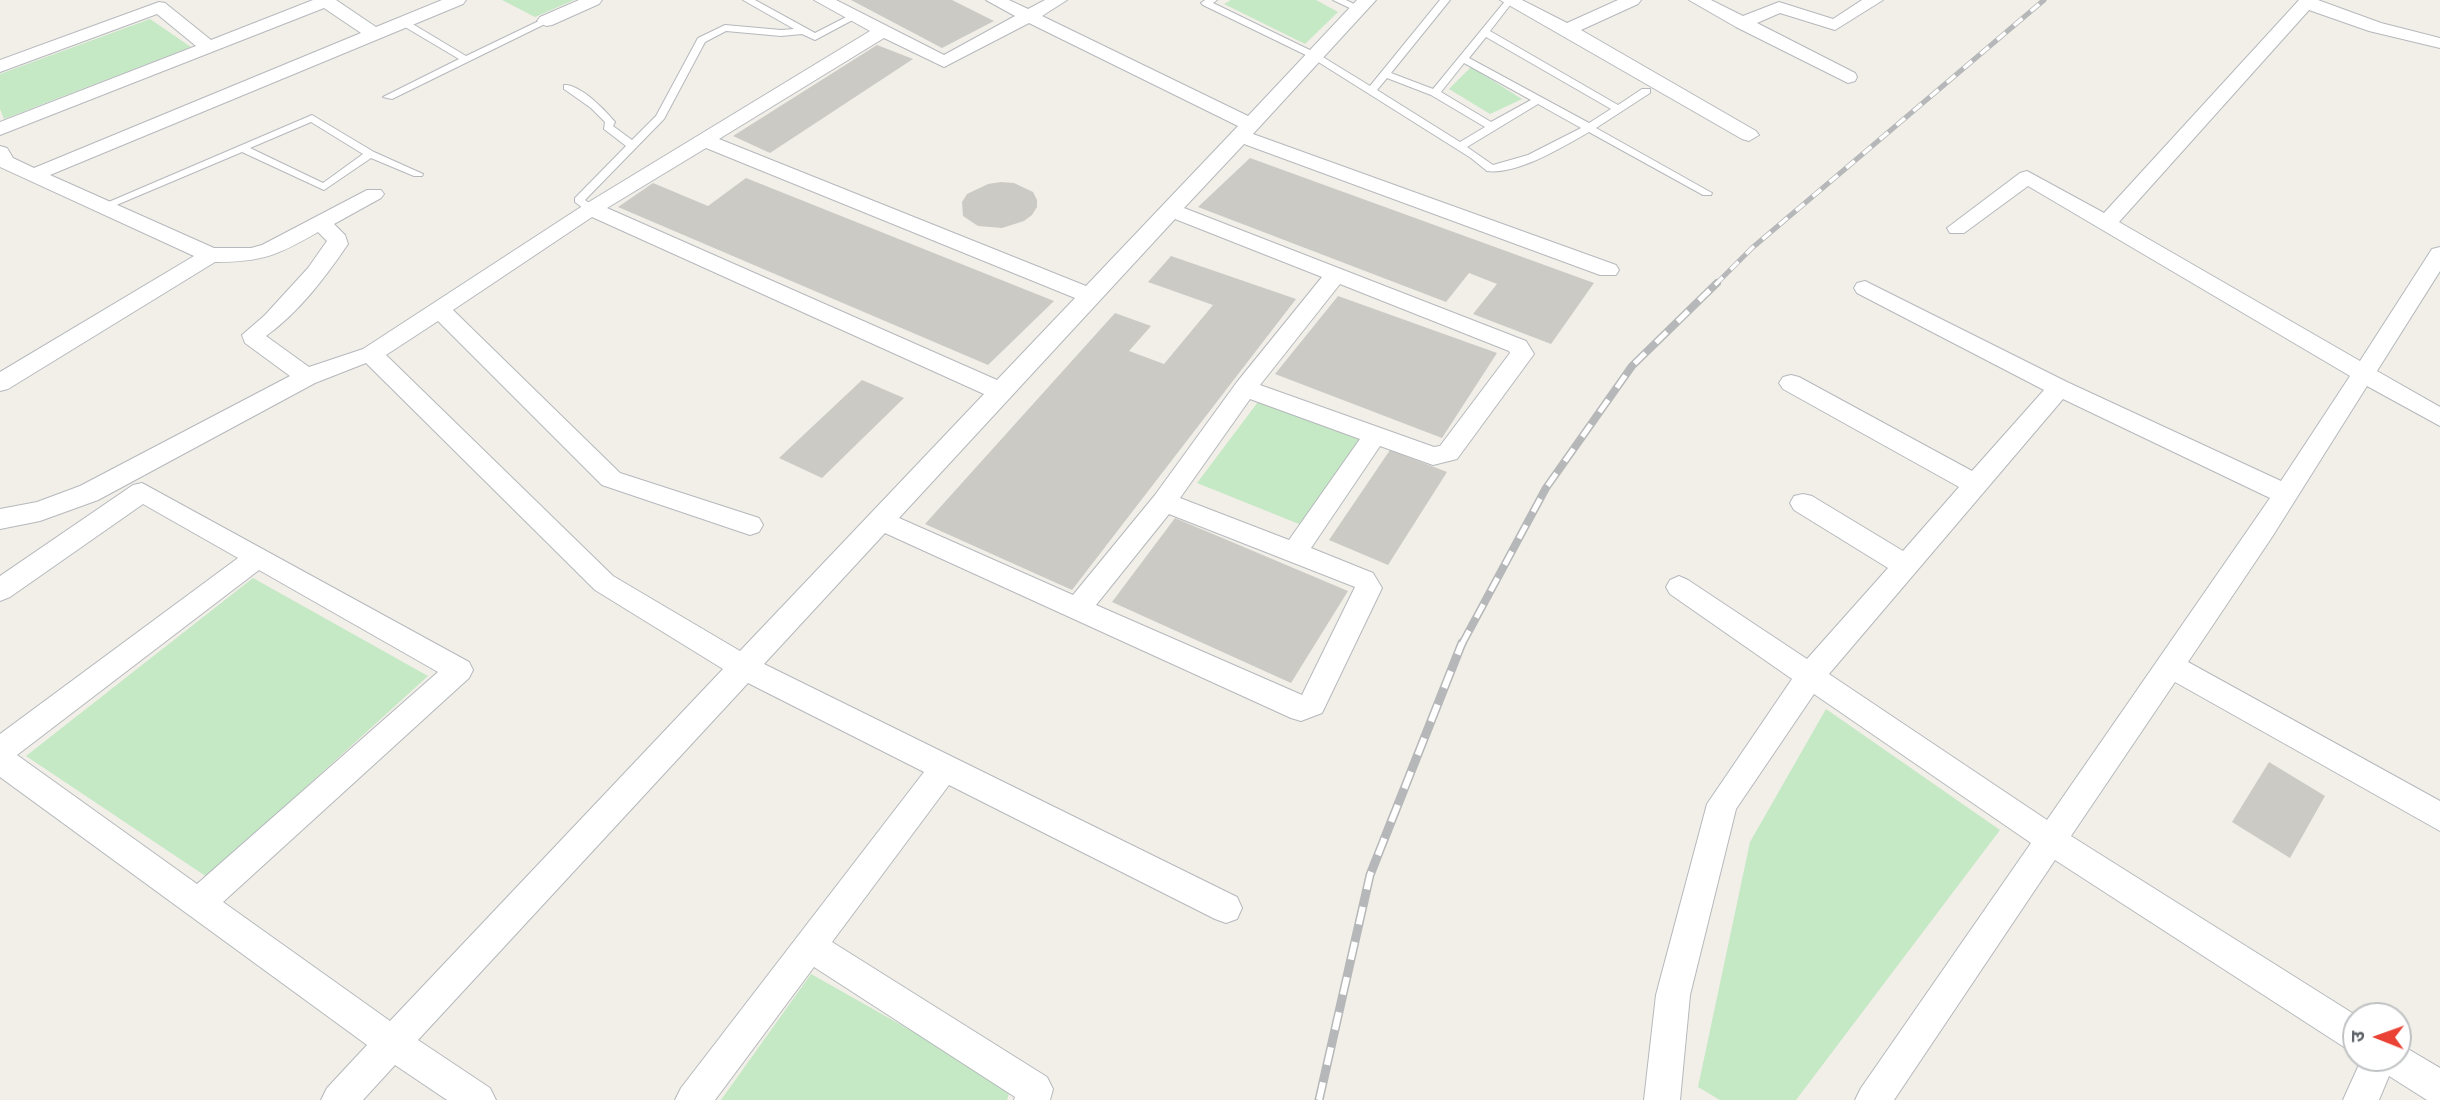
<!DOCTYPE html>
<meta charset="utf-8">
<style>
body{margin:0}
#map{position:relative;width:2440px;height:1100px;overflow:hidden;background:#f1efe8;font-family:Rubik,"Noto Sans Devanagari",sans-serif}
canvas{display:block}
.north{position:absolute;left:2342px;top:1002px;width:70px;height:70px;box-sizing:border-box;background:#fff;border:2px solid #bfc1c3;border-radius:50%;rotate:271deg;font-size:19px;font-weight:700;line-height:28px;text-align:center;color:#5f6368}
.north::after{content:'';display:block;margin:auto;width:24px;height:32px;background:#ea4335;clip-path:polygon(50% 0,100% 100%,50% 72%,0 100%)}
</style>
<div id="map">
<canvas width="2440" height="1100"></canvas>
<div class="north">उ</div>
</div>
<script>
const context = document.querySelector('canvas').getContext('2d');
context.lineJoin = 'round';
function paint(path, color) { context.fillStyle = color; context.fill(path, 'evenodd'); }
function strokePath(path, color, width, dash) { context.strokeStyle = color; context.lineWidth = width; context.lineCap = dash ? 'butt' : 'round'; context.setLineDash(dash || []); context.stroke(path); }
paint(new Path2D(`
 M 502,0 L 574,0 L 535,17 Z
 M 1231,0 L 1316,0 L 1338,12 L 1305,44 L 1224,4 Z
 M 150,19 L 191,47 L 4,119 L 0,109 L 0,74 Z
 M 1471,67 L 1522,99 L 1490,114 L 1449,89 Z
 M 1261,398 L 1363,437 L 1304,526 L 1197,483 Z
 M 253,578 L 428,676 L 207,877 L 26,756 Z
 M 1826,709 L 2000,830 L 1796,1100 L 1720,1100 L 1698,1087 L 1750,842 Z
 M 811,974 L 1011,1087 L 1007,1100 L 721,1100 Z`), '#c5e8c5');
paint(new Path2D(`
 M 851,0 L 952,0 L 994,21 L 942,48 Z
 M 877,45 L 913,59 L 770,153 L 733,136 Z
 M 1250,158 L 1594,283 L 1551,344 L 1473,314 L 1497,284 L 1469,273 L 1446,302 L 1198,207 Z
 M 746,178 L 1054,301 L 988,365 L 618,207 L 653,183 L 708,206 Z
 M 1001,182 L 1014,183 L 1033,192 L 1037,200 L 1037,207 L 1032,215 L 1024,221 L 1002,228 L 978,226 L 963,216 L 962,202 L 967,194 L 988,184 Z
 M 1171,256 L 1296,299 L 1072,590 L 925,524 L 1115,313 L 1151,326 L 1129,351 L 1164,364 L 1213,305 L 1148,282 Z
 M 1338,296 L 1497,353 L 1442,438 L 1275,374 Z
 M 862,380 L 904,398 L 822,478 L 779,458 Z
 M 1390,450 L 1447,472 L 1388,565 L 1329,540 Z
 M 1175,518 L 1348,591 L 1291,683 L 1112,602 Z
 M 2269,762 L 2325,796 L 2290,858 L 2232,822 Z`), '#cccac5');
const lane = new Path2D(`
 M 743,0 L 755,0 L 815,33 L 852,14 L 860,16 L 815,40 L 802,34 L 781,36 L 726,31 L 705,42 L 664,119 L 585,200 L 595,207 L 595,211 L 587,211 L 575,202 L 575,198 L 626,146 L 604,129 L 605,122 L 591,108 L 564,89 L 564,85 C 580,84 605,110 615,122 L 613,126 L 632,140 L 656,116 L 698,38 L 725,25 L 781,30 L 794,29 Z
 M 1205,0 L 1217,0 L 1213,3 L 1318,54 L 1370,86 L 1440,0 L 1450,0 L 1391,73 L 1433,89 L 1506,0 L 1514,0 L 1490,31 L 1618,105 L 1642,89 L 1650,89 L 1650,93 L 1596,128 L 1712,193 L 1711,195 L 1703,195 L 1589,132 C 1563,147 1517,175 1487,171 L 1471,158 L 1312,58 L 1203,5 L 1201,3 ZM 1486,37 L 1611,109 L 1589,123 L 1469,58 ZM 1464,63 L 1531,100 L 1491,122 L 1441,92 ZM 1387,78 L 1431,95 L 1485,127 L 1460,142 L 1377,90 ZM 1538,104 L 1581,128 L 1528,155 L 1493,165 L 1467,147 Z
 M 1333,0 L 1346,0 L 1364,9 L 1356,11 Z
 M 543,19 L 551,21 L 392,99 L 383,97 L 459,59 L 400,24 L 400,20 L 406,20 L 466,56 Z
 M 312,115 L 374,152 L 423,174 L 422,176 L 414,176 L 371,158 L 324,190 L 242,152 L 107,209 L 103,210 L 97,207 ZM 311,122 L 363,154 L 323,183 L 250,148 Z`);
const street = new Path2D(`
 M 313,0 L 336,0 L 376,27 L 442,0 L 466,0 L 463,4 L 50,175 L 214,248 L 251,248 L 262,245 L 367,190 L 381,190 L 384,194 L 381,198 L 334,224 L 345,235 L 348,244 C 325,278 299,312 266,336 L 309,367 L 363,349 L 584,205 L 870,31 L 814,0 L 836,0 L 944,55 L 1015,16 L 986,0 L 1009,0 L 1028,9 L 1045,0 L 1067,0 L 1042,16 L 1248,116 L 1357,0 L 1376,0 L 1253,134 L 1616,265 L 1619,270 L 1616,275 L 1600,275 L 1244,144 L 1184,208 L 1526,341 L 1534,354 L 1457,459 L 1433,465 L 1380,446 L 1311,548 L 1373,573 L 1382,588 L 1322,713 L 1301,721 L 1291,718 L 885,533 L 764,664 L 1237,897 L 1242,908 L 1237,919 L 1226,923 L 1215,919 L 949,785 L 832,942 L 1047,1077 L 1053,1089 L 1050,1100 L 1014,1100 L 1015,1097 L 814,967 L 715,1100 L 675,1100 L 681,1088 L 924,772 L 748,683 L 418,1040 L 490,1088 L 496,1100 L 447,1100 L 395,1065 L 363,1100 L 321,1100 L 327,1088 L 367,1045 L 0,777 L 0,734 L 238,558 L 143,504 L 10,597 L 0,601 L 0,576 L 133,485 L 142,483 L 469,662 L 473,670 L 469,678 L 223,902 L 390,1021 L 723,669 L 595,590 L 366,363 L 315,383 L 98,500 L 40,521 L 0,529 L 0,509 L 37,502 L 80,486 L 290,376 L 245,343 L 242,335 L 265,315 L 308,268 L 327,241 L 318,232 C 278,255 263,262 215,262 L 8,389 L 0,391 L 0,372 L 194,256 L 0,167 L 0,146 L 7,148 L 13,158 L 34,168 L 361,33 L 324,8 L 0,135 L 0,122 L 196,46 L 157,14 L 0,72 L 0,60 L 159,2 L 165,3 L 211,40 ZM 1029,23 L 1238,126 L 1086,286 L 719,139 L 884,38 L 944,67 ZM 706,148 L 1075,298 L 997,380 L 607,208 ZM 592,217 L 984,394 L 740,651 L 613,576 L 386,355 L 438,321 L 602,485 L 750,535 L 759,532 L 763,525 L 759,518 L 620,473 L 453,310 ZM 1175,219 L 1322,277 L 1237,382 L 1155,495 L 1073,595 L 899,518 ZM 1340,284 L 1509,351 L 1510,353 L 1440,446 L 1434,447 L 1260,385 ZM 1250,399 L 1360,439 L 1289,540 L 1180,498 ZM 1169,514 L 1355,587 L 1302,695 L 1096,605 ZM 259,570 L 438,672 L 197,884 L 17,755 Z
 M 579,0 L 602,0 L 599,4 L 552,25 L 546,26 L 537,21 L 540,17 Z
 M 1500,0 L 1522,0 L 1567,23 L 1618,0 L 1641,0 L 1638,4 L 1581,30 L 1756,131 L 1759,135 L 1749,141 L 1742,139 Z
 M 1689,0 L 1711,0 L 1743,16 L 1779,2 L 1833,19 L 1862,0 L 1883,0 L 1835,30 L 1780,13 L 1757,23 L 1855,73 L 1857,77 L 1855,81 L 1848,83 L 1736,27 Z
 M 2299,0 L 2318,0 L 2381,23 L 2440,38 L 2440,48 L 2369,31 L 2309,10 L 2119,222 L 2360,361 L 2432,249 L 2440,247 L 2440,271 L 2377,371 L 2440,407 L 2440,426 L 2367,386 L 2272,537 L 2188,662 L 2440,801 L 2440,831 L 2175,682 L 2071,836 L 2357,1016 L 2356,1052 L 2344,1047 L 2055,860 L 1894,1100 L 1855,1100 L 1861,1088 L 2031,843 L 1814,694 L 1736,809 L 1690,995 L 1680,1100 L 1644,1100 L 1656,995 L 1707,804 L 1792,679 L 1670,594 L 1666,587 L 1670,580 L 1679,576 L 1688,580 L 1807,659 L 1888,568 L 1794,510 L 1790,503 L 1794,496 L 1803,494 L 1812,496 L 1903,551 L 1959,487 L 1783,389 L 1779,383 L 1783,377 L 1791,375 L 1799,377 L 1972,471 L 2044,390 L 1857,293 L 1854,288 L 1857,283 L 1865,281 L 2067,382 L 2281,481 L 2350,376 L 2028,186 L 1964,233 L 1950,233 L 1947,228 L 2020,173 L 2027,171 L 2104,213 ZM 2063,399 L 2270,498 L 2047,820 L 1829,674 Z
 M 2398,1043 L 2440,1068 L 2440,1100 L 2427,1100 L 2389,1076 L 2379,1100 L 2343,1100 L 2362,1058 L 2398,1058 Z`);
strokePath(lane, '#b5b8bc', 2);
strokePath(street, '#b5b8bc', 2);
paint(lane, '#fff');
paint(street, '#fff');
const railFar2 = new Path2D(`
 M 1715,285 L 1752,248 L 2044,0`);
const railFar1 = new Path2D(`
 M 1462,644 L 1546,488 L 1632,366 L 1717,283`);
const rail = new Path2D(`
 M 1319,1100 L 1370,875 L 1462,643`);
strokePath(railFar2, '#b6b7b8', 5);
strokePath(railFar1, '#b6b7b8', 8);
strokePath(rail, '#b6b7b8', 9);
strokePath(railFar2, '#fff', 3.5, [11]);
strokePath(railFar1, '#fff', 5, [15]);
strokePath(rail, '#fff', 6, [18]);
</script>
